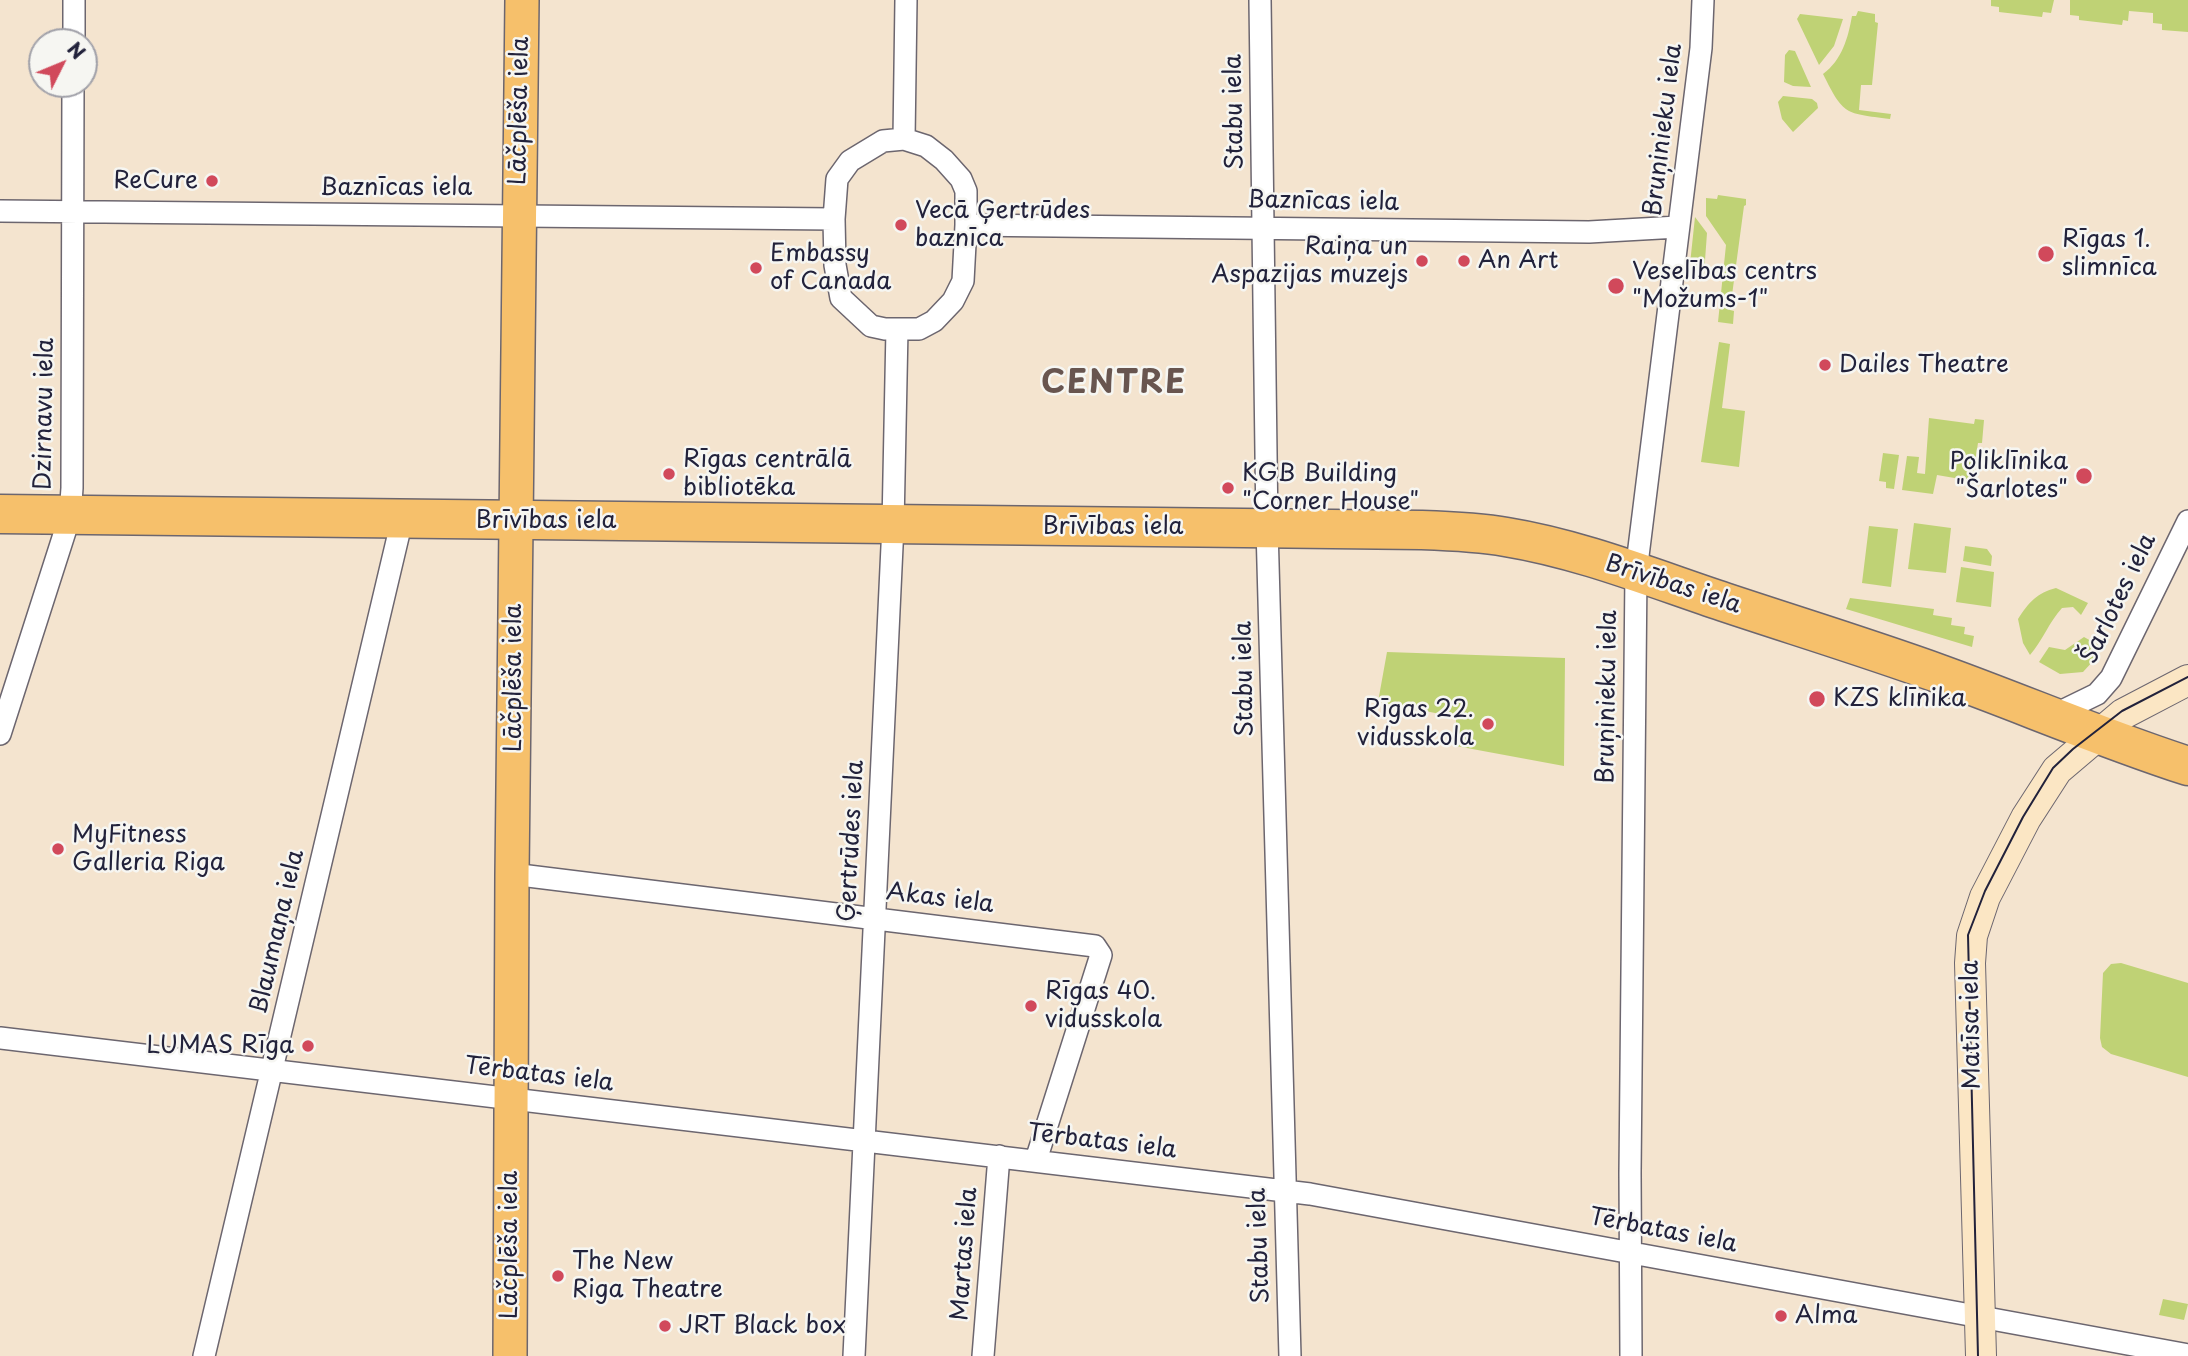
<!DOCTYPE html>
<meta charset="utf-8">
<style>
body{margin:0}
#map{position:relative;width:2188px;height:1356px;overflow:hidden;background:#f4e4cf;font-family:"Playpen Sans",sans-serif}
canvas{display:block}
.north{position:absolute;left:28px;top:28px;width:70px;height:70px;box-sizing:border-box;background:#f6f6f2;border:2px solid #a1a1a9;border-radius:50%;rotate:47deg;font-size:19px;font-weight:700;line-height:28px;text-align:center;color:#22223b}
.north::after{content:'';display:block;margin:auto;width:24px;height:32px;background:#d1495b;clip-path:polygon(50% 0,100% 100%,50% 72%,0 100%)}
</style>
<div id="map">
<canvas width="2188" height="1356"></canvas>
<div class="north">N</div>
</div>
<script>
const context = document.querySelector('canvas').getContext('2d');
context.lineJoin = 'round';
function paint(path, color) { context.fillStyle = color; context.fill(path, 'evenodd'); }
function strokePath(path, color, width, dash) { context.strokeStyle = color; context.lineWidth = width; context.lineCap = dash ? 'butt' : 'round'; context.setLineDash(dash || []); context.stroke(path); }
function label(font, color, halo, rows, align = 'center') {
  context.font = font + ' "Playpen Sans",sans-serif'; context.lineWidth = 5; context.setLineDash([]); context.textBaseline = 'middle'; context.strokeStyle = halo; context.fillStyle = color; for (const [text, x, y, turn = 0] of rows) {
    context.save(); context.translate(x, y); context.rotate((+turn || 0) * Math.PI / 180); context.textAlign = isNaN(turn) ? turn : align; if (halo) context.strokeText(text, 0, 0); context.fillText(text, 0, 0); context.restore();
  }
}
paint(new Path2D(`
 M 1991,0 L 2054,0 L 2051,13 L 2043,12 L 2042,17 L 1999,12 L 1999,7 L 1991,6 Z
 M 2070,0 L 2188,0 L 2188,32 L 2162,30 L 2162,24 L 2153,23 L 2153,13 L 2129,11 L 2128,21 L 2123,20 L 2122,25 L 2079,20 L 2079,16 L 2070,15 Z
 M 1858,11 L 1875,14 L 1875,22 L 1878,23 L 1872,85 L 1861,85 L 1859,110 L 1891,114 L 1890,119 C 1845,113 1844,116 1823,74 C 1842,60 1848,38 1852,16 L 1856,16 Z
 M 1800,14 L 1843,19 L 1834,46 L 1819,65 L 1797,19 Z
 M 1789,50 L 1795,51 L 1811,87 L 1793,86 L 1784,82 L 1785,55 Z
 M 1783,96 L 1812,99 L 1817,103 L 1818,108 L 1793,132 L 1782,119 L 1778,102 Z
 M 1718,195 L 1746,199 L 1746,205 L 1744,206 L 1730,310 L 1734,311 L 1733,324 L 1718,322 L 1726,245 L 1706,216 L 1706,198 L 1717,199 Z
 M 1695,217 L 1707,233 L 1704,274 L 1692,270 L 1690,264 Z
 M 1719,342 L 1730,344 L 1722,408 L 1745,411 L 1739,467 L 1701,462 Z
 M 1929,418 L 1974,424 L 1975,419 L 1984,420 L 1982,443 L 1978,443 L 1972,481 L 1937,475 L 1933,494 L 1902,490 L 1907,456 L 1919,457 L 1917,473 L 1925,474 Z
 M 1883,453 L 1899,455 L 1894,489 L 1886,488 L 1886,482 L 1879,481 Z
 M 1914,523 L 1951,528 L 1946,573 L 1908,569 Z
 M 1869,526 L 1898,529 L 1891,587 L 1862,583 Z
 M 1965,546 L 1987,549 L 1992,556 L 1991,566 L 1963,561 Z
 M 1961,567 L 1994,572 L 1991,607 L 1956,602 Z
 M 2056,588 L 2088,603 L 2081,615 L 2073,607 L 2062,608 C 2049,622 2043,640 2030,655 L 2023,643 L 2018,619 C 2029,602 2037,593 2056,588 Z
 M 1850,598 L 1934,609 L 1933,615 L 1952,618 L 1951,625 L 1965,627 L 1964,634 L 1974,636 L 1972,647 L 1846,609 Z
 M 2084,637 L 2100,646 L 2094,660 L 2083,672 L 2060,674 L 2039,662 L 2049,647 L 2065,650 Z
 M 1387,652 L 1565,658 L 1564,766 L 1456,746 L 1456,717 L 1378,702 Z
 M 2121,963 L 2188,983 L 2188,1077 L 2111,1054 L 2102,1047 L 2100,1038 L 2103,973 L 2111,964 Z
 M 2163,1299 L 2188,1304 L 2184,1320 L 2159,1315 Z`), '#bfd275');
const street = new Path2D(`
 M 1260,0 L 1267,528 L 1290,1356
 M 74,42 L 74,0
 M 904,139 L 926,146 L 944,160 L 961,179 L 966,191 L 966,225 L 963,281 L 953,301 L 934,321 L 919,329 L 885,329 L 871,326 L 841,298 L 835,265 L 834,219 L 837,179 L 850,161 L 883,141 Z
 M 904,139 L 906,0
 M 0,211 L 834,219
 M 966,225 L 1589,232 L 1678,227
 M 2054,715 L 2097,694 L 2111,678 L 2188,521
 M 0,734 L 70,516 L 72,488 L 73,84
 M 512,874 L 1095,946 L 1101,955 L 1036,1160
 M 0,1038 L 1310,1194 L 2188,1355
 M 204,1356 L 402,520
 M 854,1356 L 893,525 L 897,329
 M 983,1356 L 999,1156
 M 1631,1356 L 1630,1173 L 1636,572 L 1701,48 L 1703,0`);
const secondary = new Path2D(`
 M 1981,1356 L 1970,963 L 1972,936 L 1985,897 L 2026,818 L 2057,770 L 2123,714 L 2188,680`);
const primary = new Path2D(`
 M 510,1356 L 512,874 L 522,0`);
const highway = new Path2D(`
 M 0,514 L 1421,530 C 1449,531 1478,532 1506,537 C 1580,549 1652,578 1724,602 C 1796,626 1868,648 1940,674 C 2023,704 2104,739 2188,766`);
strokePath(street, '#6c666f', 24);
strokePath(secondary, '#6c666f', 32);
strokePath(primary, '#6c666f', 36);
strokePath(highway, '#6c666f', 41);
strokePath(street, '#fff', 21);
strokePath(secondary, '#fbe6c4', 30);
strokePath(primary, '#f6c06b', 33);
strokePath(highway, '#f6c06b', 38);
strokePath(new Path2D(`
 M 1978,1356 L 1968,935 L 1985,891 L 2023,817 L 2053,768 L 2073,749 L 2122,711 L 2188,677`), '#22223b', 2);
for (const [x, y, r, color] of [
 [212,181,7,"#d1495b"],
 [901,225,7,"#d1495b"],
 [2046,254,9,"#d1495b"],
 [1422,261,7,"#d1495b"],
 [1464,261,7,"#d1495b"],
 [756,268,7,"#d1495b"],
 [1616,286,9,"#d1495b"],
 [1825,365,7,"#d1495b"],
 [669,474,7,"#d1495b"],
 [2084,476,9,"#d1495b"],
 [1228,488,7,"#d1495b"],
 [1817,699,9,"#d1495b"],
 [1488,724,7,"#d1495b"],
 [58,849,7,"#d1495b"],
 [1031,1006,7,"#d1495b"],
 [308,1046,7,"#d1495b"],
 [558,1276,7,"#d1495b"],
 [1781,1316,7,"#d1495b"],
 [665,1326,7,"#d1495b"]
]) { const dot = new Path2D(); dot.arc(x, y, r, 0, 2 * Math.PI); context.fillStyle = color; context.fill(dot); strokePath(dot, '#f6f6f2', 2.5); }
label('24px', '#22223b', '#f6f6f2', [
 ["Lāčplēša iela",520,111,-89],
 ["Stabu iela",1235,112,-91],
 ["Bruņinieku iela",1664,130,-83],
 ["Baznīcas iela",396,188],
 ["Baznīcas iela",1323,202,1],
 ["Dzirnavu iela",45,414,-89],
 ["Brīvības iela",546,521],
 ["Brīvības iela",1113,527],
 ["Brīvības iela",1673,585,18],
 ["Šarlotes iela",2119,599,-64],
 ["Lāčplēša iela",514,678,-90],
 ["Stabu iela",1245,679,-91],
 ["Bruņinieku iela",1608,697,-89],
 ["Ģertrūdes iela",852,841,-87],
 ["Akas iela",940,899,7],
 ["Blaumaņa iela",278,932,-77],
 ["Matīsa iela",1972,1025,-91],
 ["Tērbatas iela",539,1075,7],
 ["Tērbatas iela",1102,1142,7],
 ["Tērbatas iela",1663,1231,11],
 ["Lāčplēša iela",510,1245,-90],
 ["Stabu iela",1260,1246,-92],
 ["Martas iela",965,1254,-86]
]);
label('24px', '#22223b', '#f6f6f2', [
 ["ReCure",198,181,"right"],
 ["Vecā Ģertrūdes",915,211],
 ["baznīca",915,239],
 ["Rīgas 1.",2062,240],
 ["slimnīca",2062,268],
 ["Raiņa un",1408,247,"right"],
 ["Aspazijas muzejs",1408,275,"right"],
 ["Embassy",770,254],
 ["of Canada",770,282],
 ["An Art",1478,261],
 ["Veselības centrs",1632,272],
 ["\"Možums-1\"",1632,300],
 ["Dailes Theatre",1839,365],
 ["Rīgas centrālā",683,460],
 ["bibliotēka",683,488],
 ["Poliklīnika",2068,462,"right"],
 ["\"Šarlotes\"",2068,490,"right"],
 ["KGB Building",1242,474],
 ["\"Corner House\"",1242,502],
 ["KZS klīnika",1833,699],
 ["Rīgas 22.",1474,710,"right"],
 ["vidusskola",1474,738,"right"],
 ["MyFitness",72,835],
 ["Galleria Riga",72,863],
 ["Rīgas 40.",1045,992],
 ["vidusskola",1045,1020],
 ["LUMAS Rīga",294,1046,"right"],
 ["The New",572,1262],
 ["Riga Theatre",572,1290],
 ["Alma",1795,1316],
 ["JRT Black box",679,1326]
], 'left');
context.letterSpacing = '2px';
label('bold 32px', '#68554f', '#f6f6f2', [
 ["CENTRE",1114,384]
]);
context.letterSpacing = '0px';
</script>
